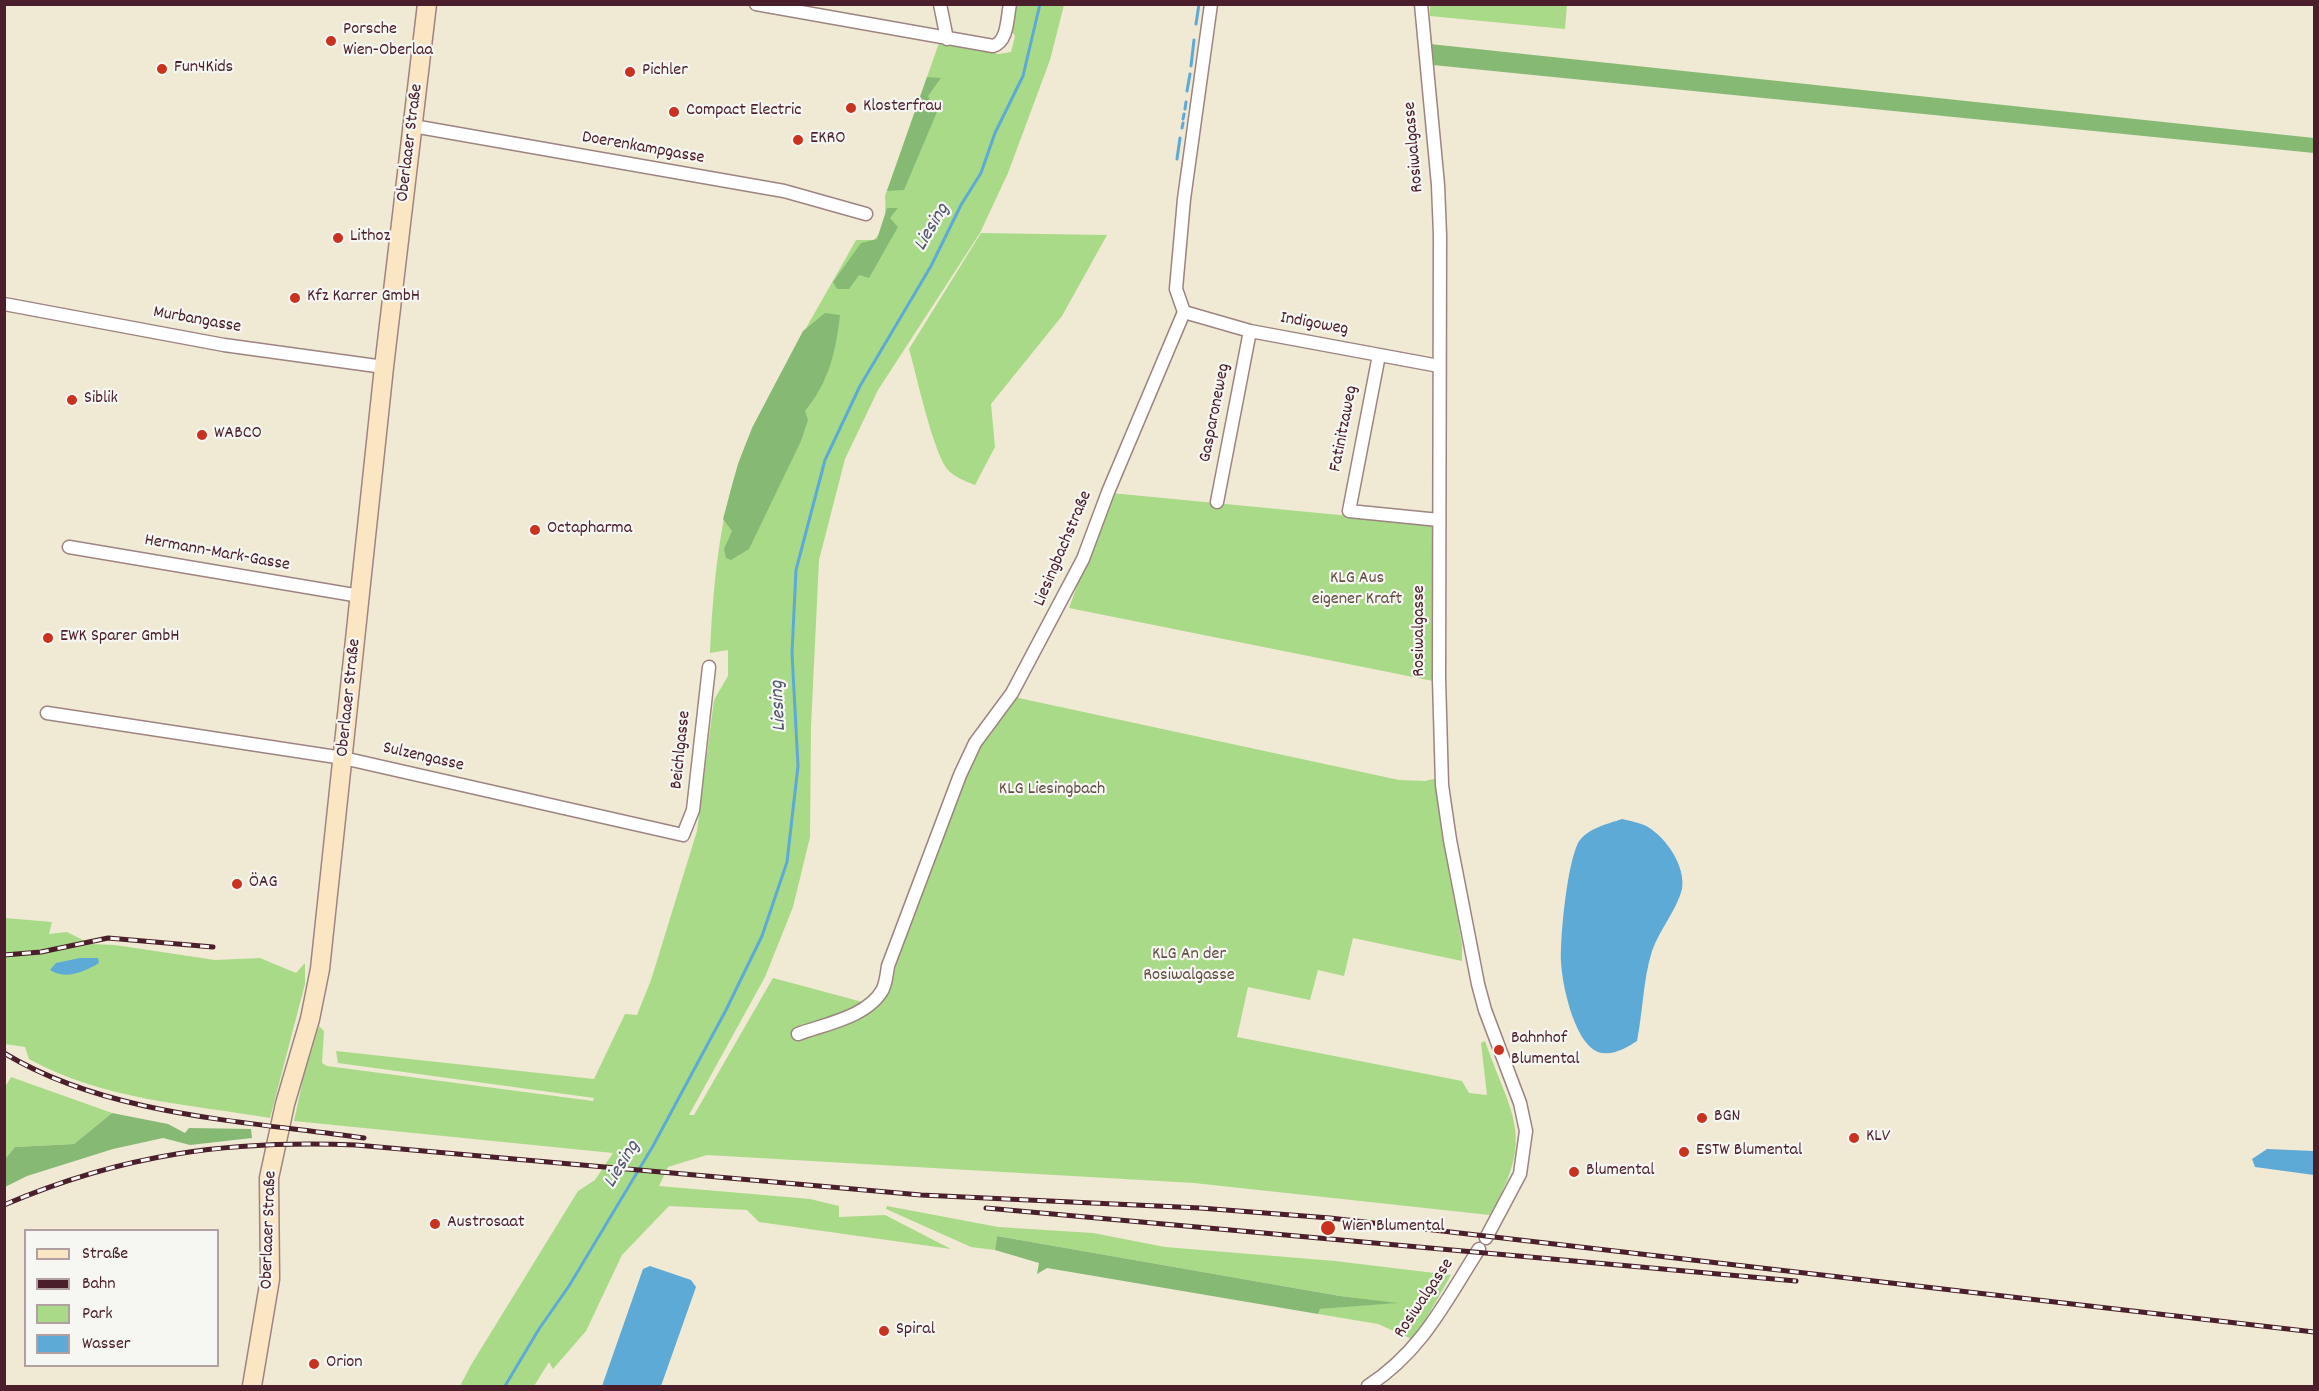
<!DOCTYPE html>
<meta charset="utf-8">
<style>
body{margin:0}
#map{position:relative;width:2319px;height:1391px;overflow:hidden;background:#f0e9d4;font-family:Dekko,sans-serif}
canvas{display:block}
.frame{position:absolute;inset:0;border:6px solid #4a1f2b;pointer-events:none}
.legend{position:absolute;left:24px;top:1229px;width:195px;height:138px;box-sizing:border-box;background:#f6f6f2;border:2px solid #b1a0a2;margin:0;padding:8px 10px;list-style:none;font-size:18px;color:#4a1f2b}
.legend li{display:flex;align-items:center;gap:12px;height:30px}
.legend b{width:30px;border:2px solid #b1a0a2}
</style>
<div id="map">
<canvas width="2319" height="1391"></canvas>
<div class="frame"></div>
<ul class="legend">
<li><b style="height:8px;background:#fbe6c4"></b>Straße</li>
<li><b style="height:8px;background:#4a1f2b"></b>Bahn</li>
<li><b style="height:16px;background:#a9da88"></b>Park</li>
<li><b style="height:16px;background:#5eaad7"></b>Wasser</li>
</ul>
</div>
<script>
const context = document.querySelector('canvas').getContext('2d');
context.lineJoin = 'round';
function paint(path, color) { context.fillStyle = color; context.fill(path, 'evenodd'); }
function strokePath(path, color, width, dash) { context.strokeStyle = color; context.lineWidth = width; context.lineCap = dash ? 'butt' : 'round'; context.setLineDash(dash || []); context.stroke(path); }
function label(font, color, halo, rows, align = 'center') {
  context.font = font + ' Dekko,sans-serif'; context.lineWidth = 4.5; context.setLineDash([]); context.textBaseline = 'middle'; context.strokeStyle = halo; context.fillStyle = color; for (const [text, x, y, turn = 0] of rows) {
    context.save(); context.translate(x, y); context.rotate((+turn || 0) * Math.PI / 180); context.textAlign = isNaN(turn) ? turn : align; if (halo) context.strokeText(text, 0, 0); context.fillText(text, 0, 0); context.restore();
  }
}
paint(new Path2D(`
 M 1015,5 L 1064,5 L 1050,60 L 1008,173 L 980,233 L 878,390 L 845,459 L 819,560 L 811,726 L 810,837 L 793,907 L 765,977 L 689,1115 L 694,1115 L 773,978 L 870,1004 L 873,1001 L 975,754 L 1014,697 L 1399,780 L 1425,781 L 1438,778 L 1442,822 L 1462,945 L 1462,961 L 1353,938 L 1344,976 L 1318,970 L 1310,1000 L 1248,987 L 1237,1037 L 1462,1081 L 1469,1093 L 1487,1095 L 1481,1043 L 1485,1041 C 1512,1118 1536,1135 1490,1215 L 1194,1183 L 707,1155 L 668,1167 L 659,1186 L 810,1199 L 839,1206 L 839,1217 L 885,1215 L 951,1249 L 759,1222 L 747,1210 L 669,1206 L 622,1255 L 586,1331 L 553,1369 L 549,1362 L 534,1386 L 460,1386 L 471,1365 L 578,1191 L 595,1180 L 613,1153 L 294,1121 L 303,1079 L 319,1026 L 324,1031 L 322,1063 L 327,1066 L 593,1101 L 594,1098 L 338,1063 L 336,1051 L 594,1079 L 625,1014 L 637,1015 L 651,980 L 697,831 L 714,700 L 728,676 L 728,650 L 710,653 C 713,589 718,526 738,465 C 747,437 761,412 774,386 C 800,337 829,289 856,240 L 874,240 C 886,229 886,211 885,196 L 939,43 L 999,54 L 1011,52 L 1015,36 L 1010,29 Z
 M 1430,5 L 1430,4 L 1567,5 L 1565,29 L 1430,16 Z
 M 981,233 L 1107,235 L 1062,316 L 991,404 L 995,447 L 975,485 C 965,481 954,477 947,469 C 932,448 917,377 909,349 Z
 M 1111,493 L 1433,524 L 1433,681 L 1069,608 Z
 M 5,918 L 52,922 L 49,934 L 67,932 L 91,944 L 115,945 L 215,960 L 260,958 L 296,973 L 305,963 L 305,984 L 270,1118 C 188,1104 103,1100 29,1059 L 25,1047 L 5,1044 Z
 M 11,1077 L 112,1113 L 74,1144 L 15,1147 L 5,1159 L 5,1087 Z
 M 887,1206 L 998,1227 L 1093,1233 L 1165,1247 L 1335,1261 L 1451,1275 L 1414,1340 L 1378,1324 L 1318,1314 L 1319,1309 L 1393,1303 L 1340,1296 L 997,1236 L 995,1250 L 971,1247 L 886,1209 Z`), '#a9da88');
paint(new Path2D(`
 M 1430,44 L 2314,138 L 2314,153 L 1433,65 Z
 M 927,77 L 941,78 L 928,96 L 937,112 L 904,190 L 887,191 Z
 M 887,208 L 898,208 L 890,218 L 898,227 L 869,278 L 859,275 L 849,289 L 837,289 L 833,282 L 861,243 L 877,239 Z
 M 825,313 L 840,315 C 836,351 829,382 805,411 L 808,420 L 801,441 L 749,549 L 731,560 L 726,558 L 724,549 L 732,531 L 723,519 L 738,464 L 752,428 L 803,331 Z
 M 112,1113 L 168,1124 L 185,1133 L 189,1128 L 251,1129 L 252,1138 L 190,1145 L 163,1138 L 113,1149 L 27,1176 L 5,1187 L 5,1159 L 15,1147 L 74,1144 Z
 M 997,1236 L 1340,1296 L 1398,1303 L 1320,1309 L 1318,1314 L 1047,1268 L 1037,1274 L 1039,1263 L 995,1250 Z`), '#86ba74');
paint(new Path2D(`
 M 1622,819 C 1630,821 1641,823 1648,827 C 1666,838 1686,866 1682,889 C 1677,910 1659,930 1652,951 C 1643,980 1643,1011 1637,1041 C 1628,1047 1614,1055 1603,1053 C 1576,1051 1562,985 1561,962 C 1560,937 1567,865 1578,843 C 1586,829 1607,824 1622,819 Z
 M 80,958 L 98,958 L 99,963 C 85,972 64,980 50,970 L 56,963 Z
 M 2267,1149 L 2314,1151 L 2314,1175 L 2255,1167 L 2252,1159 Z
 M 650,1266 L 691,1280 L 696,1287 L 661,1386 L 602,1386 L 643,1269 Z`), '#5eaad7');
strokePath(new Path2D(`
 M 1196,24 L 1199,4
 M 1191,66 L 1194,40
 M 1187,91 L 1190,74
 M 1185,109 L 1186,102
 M 1183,119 L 1184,114
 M 1182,128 L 1183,123
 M 1177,159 L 1180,138
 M 505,1386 L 539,1329 L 569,1286 L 653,1146 L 726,1010 L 762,936 L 787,862 L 798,766 L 792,653 L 796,570 L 825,460 L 860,386 L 931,266 L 961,205 L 981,173 L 995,133 L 1023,76 L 1040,4`), '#5eaad7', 3);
const street = new Path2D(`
 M 756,4 L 993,46 C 1008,42 1007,18 1010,4
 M 940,4 L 947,39
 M 1421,4 L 1438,185 L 1440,235 L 1439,679 L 1442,785 L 1450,840 L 1478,984 L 1485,1010 L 1520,1103 L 1526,1131 L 1520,1174 L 1486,1238
 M 413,126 L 784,191 L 866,214
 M 4,304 L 224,345 L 384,367
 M 1184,312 L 1176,289 L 1184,199 L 1211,4
 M 1184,312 L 1250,331 L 1439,366
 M 1379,355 L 1349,511 L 1439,520
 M 1217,502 L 1250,331
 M 69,547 L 360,596
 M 47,713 L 343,758 L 683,835 L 693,810 L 709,667
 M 798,1034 C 825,1024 868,1017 883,989 C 886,982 887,973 888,966 L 960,775 L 975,743 L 1012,693 L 1083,559 L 1108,492 L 1184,312
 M 1368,1386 C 1422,1351 1445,1302 1479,1249`);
const secondary = new Path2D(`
 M 252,1386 L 270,1279 L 269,1178 L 285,1104 L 310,1019 L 320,969 L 384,367 L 427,4`);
strokePath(street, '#9d8480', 15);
strokePath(secondary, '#9d8480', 21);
strokePath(street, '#fff', 12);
strokePath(secondary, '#fbe6c4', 18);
const rail = new Path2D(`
 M 4,955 L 41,952 L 108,938 L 213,947
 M 4,1053 C 108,1116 246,1121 364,1138
 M 4,1205 C 123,1154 228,1140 356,1145 L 921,1195 L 1200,1208 L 1330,1218 L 2314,1332
 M 986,1208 L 1796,1281`);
strokePath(rail, '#4a1f2b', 5);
strokePath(rail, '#f6f6f2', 3, [9]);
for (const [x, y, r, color] of [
 [331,41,6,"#c8321e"],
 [162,69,6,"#c8321e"],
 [630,72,6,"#c8321e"],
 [851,108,6,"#c8321e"],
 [674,112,6,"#c8321e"],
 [798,140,6,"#c8321e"],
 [338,238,6,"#c8321e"],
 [295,298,6,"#c8321e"],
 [72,400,6,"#c8321e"],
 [202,435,6,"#c8321e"],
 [535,530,6,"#c8321e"],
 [48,638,6,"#c8321e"],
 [237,884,6,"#c8321e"],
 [1499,1050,6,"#c8321e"],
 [1702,1118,6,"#c8321e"],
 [1854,1138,6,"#c8321e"],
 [1684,1152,6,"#c8321e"],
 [1574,1172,6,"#c8321e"],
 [435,1224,6,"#c8321e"],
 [1328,1228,8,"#c8321e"],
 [884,1331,6,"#c8321e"],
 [314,1364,6,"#c8321e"]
]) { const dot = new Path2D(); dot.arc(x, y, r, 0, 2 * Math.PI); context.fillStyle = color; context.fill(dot); strokePath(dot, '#f6f6f2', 2); }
label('18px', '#4a1f2b', '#f6f6f2', [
 ["Porsche",343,31],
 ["Wien-Oberlaa",343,52],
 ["Fun4Kids",174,69],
 ["Pichler",642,72],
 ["Klosterfrau",863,108],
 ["Compact Electric",686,112],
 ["EKRO",810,140],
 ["Lithoz",350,238],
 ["Kfz Karrer GmbH",307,298],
 ["Siblik",84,400],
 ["WABCO",214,435],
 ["Octapharma",547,530],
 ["EWK Sparer GmbH",60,638],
 ["ÖAG",249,884],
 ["Bahnhof",1511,1040],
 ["Blumental",1511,1061],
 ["BGN",1714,1118],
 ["KLV",1866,1138],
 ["ESTW Blumental",1696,1152],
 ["Blumental",1586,1172],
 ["Austrosaat",447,1224],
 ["Wien Blumental",1342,1228],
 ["Spiral",896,1331],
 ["Orion",326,1364]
], 'left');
label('18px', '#4a1f2b', '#f6f6f2', [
 ["Oberlaaer Straße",411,143,-83],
 ["Rosiwalgasse",1415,147,-95],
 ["Doerenkampgasse",643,149,10],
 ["Murbangasse",197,321,10],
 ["Indigoweg",1314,325,10],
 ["Gasparoneweg",1216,413,-79],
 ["Fatinitzaweg",1345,429,-79],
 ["Liesingbachstraße",1064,549,-67],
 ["Hermann-Mark-Gasse",217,554,10],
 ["Rosiwalgasse",1421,631,-90],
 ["Oberlaaer Straße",350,698,-84],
 ["Beichlgasse",682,750,-84],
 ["Sulzengasse",423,758,13],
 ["Oberlaaer Straße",270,1230,-88],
 ["Rosiwalgasse",1425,1299,-56]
]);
label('18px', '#624e42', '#f6f6f2', [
 ["KLG Aus",1357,580],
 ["eigener Kraft",1357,601],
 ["KLG Liesingbach",1052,791],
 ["KLG An der",1189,956],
 ["Rosiwalgasse",1189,977]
]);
label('italic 20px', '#525770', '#f6f6f2', [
 ["Liesing",933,228,-60],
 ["Liesing",780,706,-93],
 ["Liesing",623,1165,-59]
]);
</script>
